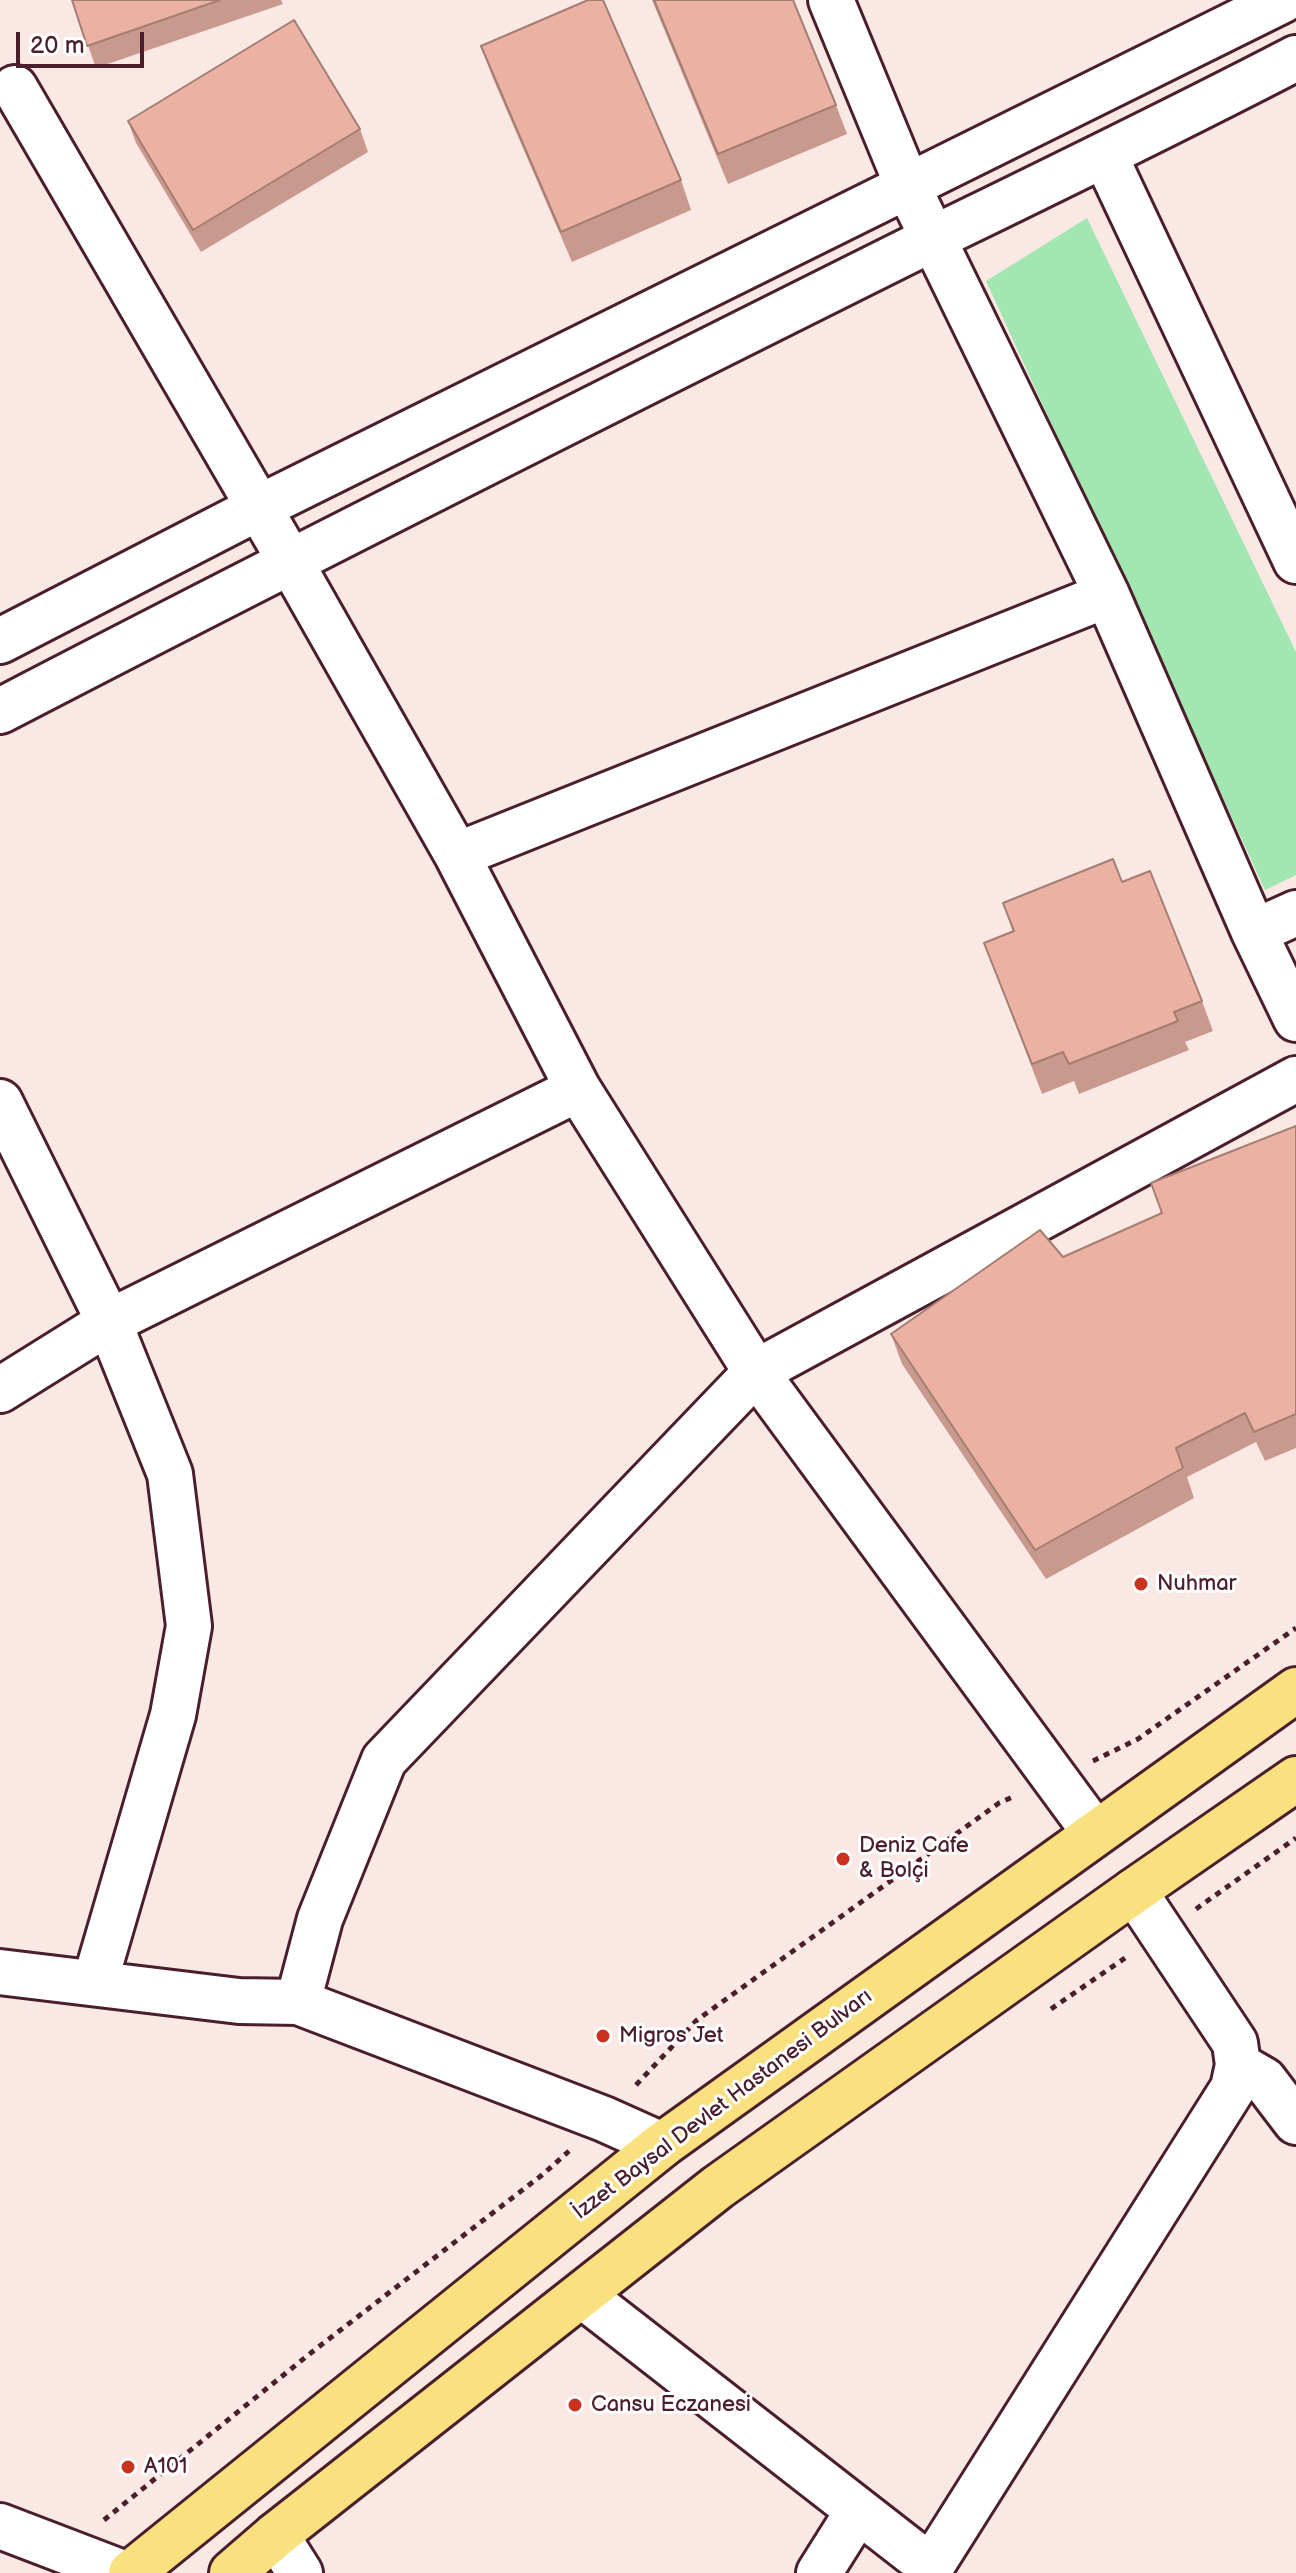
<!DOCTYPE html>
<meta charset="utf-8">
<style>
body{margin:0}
#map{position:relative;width:1296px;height:2573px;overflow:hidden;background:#f9e8e4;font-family:"Balsamiq Sans",sans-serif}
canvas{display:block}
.scale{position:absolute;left:16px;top:32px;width:128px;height:36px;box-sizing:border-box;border:4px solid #4a1f2b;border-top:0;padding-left:10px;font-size:24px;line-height:28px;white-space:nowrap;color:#4a1f2b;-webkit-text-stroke:6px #fff;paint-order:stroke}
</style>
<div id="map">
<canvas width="1296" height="2573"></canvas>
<div class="scale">20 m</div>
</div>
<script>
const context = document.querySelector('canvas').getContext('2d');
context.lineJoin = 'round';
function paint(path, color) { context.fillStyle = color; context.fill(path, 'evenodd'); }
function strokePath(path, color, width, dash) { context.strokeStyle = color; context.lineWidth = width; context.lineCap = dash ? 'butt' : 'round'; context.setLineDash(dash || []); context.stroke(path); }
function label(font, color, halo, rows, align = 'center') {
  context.font = font + ' "Balsamiq Sans",sans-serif'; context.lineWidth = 6; context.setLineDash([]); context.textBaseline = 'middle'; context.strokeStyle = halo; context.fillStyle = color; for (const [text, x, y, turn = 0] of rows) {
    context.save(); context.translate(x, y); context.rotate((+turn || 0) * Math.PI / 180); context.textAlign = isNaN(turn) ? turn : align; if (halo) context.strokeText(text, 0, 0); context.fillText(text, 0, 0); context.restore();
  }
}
paint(new Path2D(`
 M 1087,218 L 1296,652 L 1296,875 L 1265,890 L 986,281 Z`), '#a2e6b1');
const minor = new Path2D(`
 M 831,0 L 908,187 L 1107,595 L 1254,932 L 1296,1019
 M 15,88 L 290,561 L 457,855 L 578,1089 L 756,1372 L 1095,1833
 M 1105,156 L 1296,561
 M 0,641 L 258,508 L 1283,0
 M 0,711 C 308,551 619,395 930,240 C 1053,180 1175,121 1296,58
 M 457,855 L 1107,595
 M 1254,932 L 1296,913
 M 0,1102 L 109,1322 L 0,1390
 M 0,1972 L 239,2001 L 298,2002 L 604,2119 L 662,2145
 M 95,1982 L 173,1715 L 189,1626 L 170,1474 L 109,1322 L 578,1089
 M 298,2002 L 320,1919 L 384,1760 L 756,1372 L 1296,1079
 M 1238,2065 L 1264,2080 L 1296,2122
 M 583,2296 L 931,2567
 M 0,2526 L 123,2573
 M 276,2535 L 300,2573
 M 819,2573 L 858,2511
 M 927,2573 L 1233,2088 L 1238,2065 L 1235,2043 L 1134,1891`);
const major = new Path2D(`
 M 131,2573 L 662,2145 L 1296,1690
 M 232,2573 L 276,2535 L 718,2187 L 1134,1891 L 1296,1779`);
strokePath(minor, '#4a1f2b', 50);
strokePath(major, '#4a1f2b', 50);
strokePath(new Path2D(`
 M 1093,1761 L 1138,1739 L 1296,1628
 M 1196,1909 L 1296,1838
 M 1051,2009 L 1125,1958
 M 636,2085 L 697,2020 L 999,1803 L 1015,1796
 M 104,2520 L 312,2352 L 542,2175 L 569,2151`), '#4a1f2b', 5, [6, 6]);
strokePath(minor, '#fff', 44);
strokePath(major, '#fae180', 44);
paint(new Path2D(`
 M 72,0 L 281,0 L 283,4 L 96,68 Z
 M 652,0 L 793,0 L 836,105 L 847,134 L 728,184 Z
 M 481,46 L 681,180 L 691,210 L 572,262 L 492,76 Z
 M 128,121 L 360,129 L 368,152 L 201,252 L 136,143 Z
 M 1122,882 L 1202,1001 L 1213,1031 L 1185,1042 L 1189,1050 L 1079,1094 L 1074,1081 L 1042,1094 L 984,943 L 1013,932 L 1003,903 Z
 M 1296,1126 L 1296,1448 L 1265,1461 L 1256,1442 L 1187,1477 L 1194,1498 L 1046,1579 L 902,1364 L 891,1334 L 1162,1213 Z`), '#ca998d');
const building = new Path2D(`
 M 72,0 L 220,0 L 87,46 Z
 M 588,0 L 603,0 L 681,180 L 561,232 L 481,46 Z
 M 654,0 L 793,0 L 836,105 L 718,154 Z
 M 294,20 L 360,129 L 193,230 L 128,121 Z
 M 1113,859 L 1122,882 L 1150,871 L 1202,1001 L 1174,1012 L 1178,1021 L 1069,1064 L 1063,1052 L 1032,1064 L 984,943 L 1014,931 L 1003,903 Z
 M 1296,1126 L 1296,1414 L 1254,1432 L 1245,1413 L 1176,1448 L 1183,1468 L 1035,1550 L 891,1334 L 1040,1230 L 1063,1257 L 1162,1213 L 1151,1183 Z`);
paint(building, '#ebb2a4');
strokePath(building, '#a47d73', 2);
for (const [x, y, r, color] of [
 [1141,1584,8,"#c8321e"],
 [843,1859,8,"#c8321e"],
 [603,2036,8,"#c8321e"],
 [575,2405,8,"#c8321e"],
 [128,2467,8,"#c8321e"]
]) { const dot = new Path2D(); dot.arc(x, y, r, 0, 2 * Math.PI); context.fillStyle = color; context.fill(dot); strokePath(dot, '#fff', 3); }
label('22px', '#4a1f2b', '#fff', [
 ["Nuhmar",1157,1584],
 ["Deniz Cafe",859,1846],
 ["& Bolçi",859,1871],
 ["Migros Jet",619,2036],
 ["Cansu Eczanesi",591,2405],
 ["A101",144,2467]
], 'left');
label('22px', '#4a1f2b', '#fff', [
 ["İzzet Baysal Devlet Hastanesi Bulvarı",723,2105,-37]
]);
</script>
